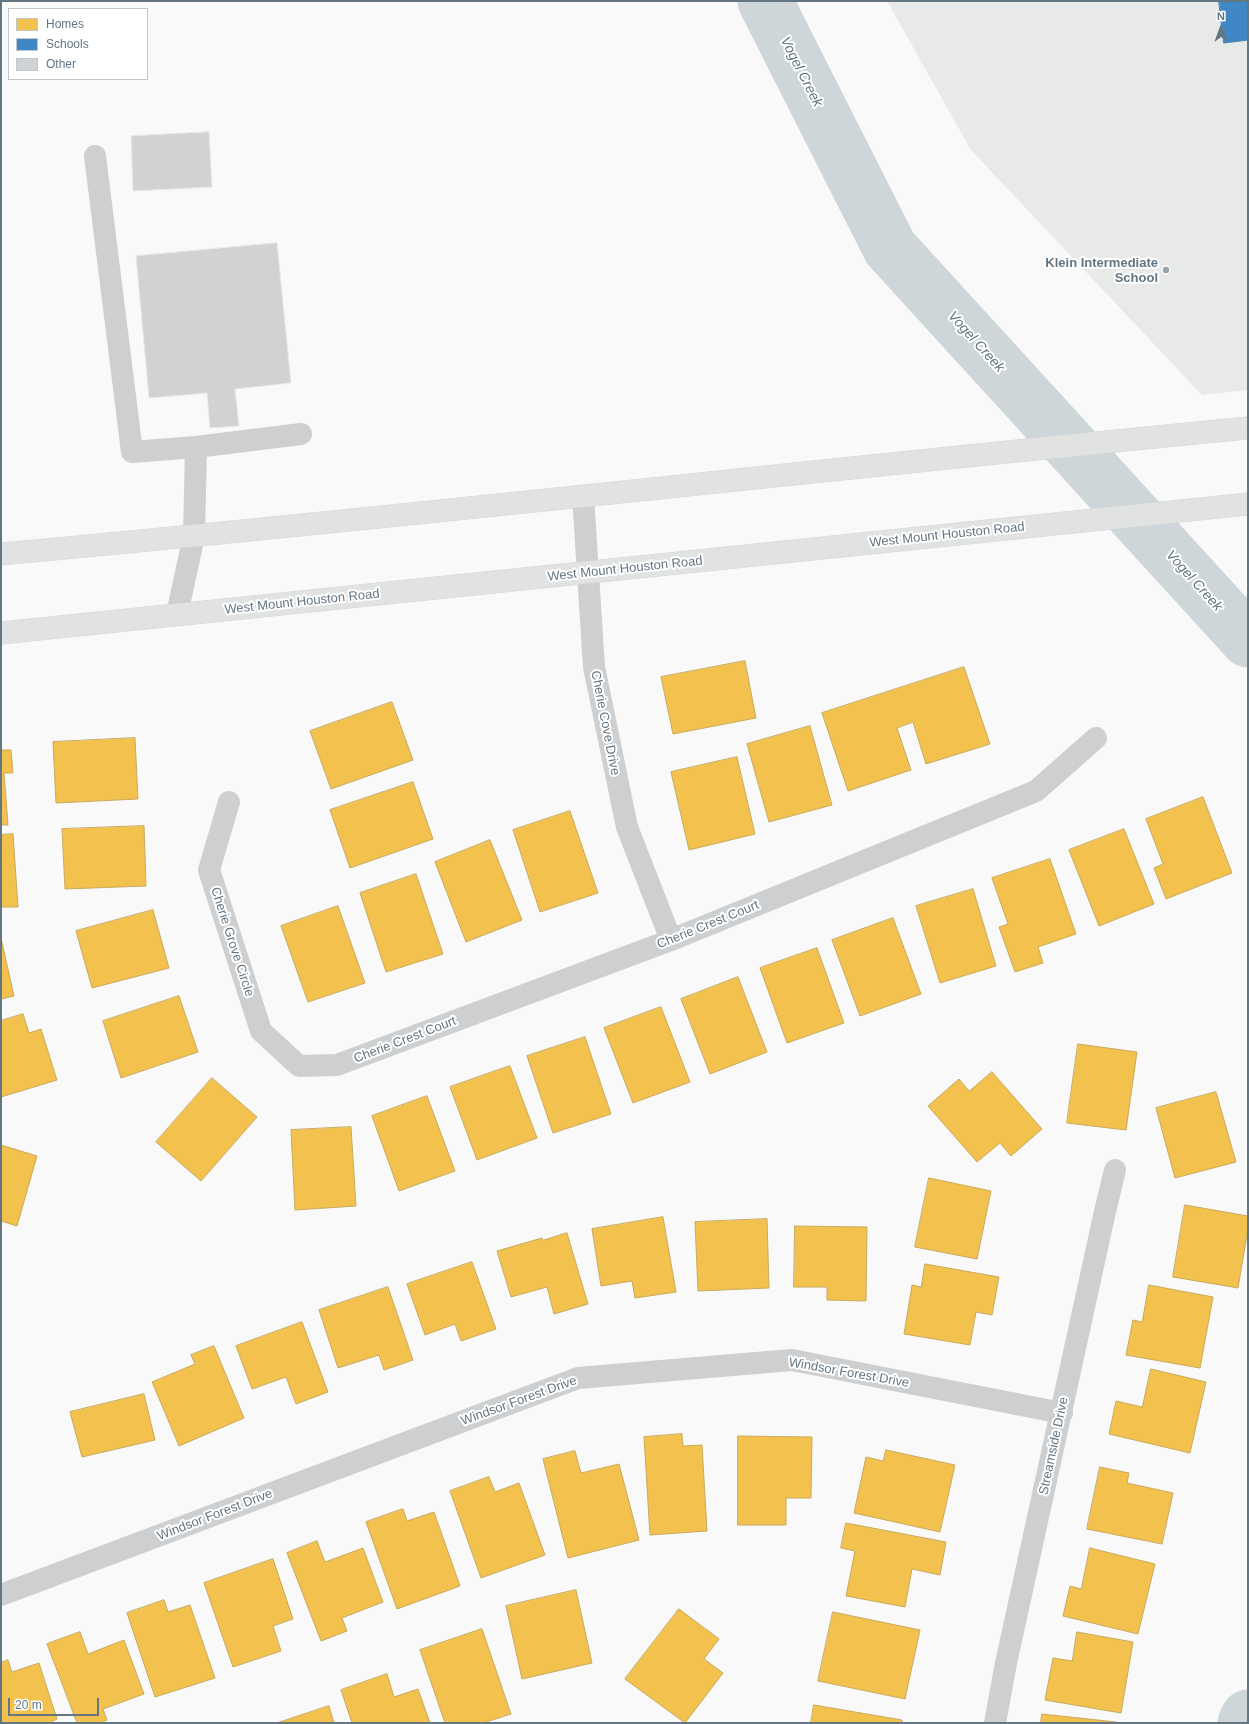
<!DOCTYPE html>
<style>
body{margin:0}
#map{position:relative;width:1249px;height:1724px;overflow:hidden;background:#f9f9f9;font-family:Helvetica,sans-serif}
canvas{display:block}
.frame{position:absolute;inset:0;border:2px solid #657683;pointer-events:none}
.legend{position:absolute;left:8px;top:8px;width:140px;height:72px;box-sizing:border-box;background:#fff;border:1px solid #c1c8cd;margin:0;padding:5px 7px;list-style:none;font-size:12px;color:#657683}
.legend li{display:flex;align-items:center;gap:8px;height:20px}
.legend b{width:20px;border:1px solid #c1c8cd}
.north{position:absolute;left:1201px;top:8px;width:40px;height:40px;-webkit-text-stroke:3px #fff;paint-order:stroke;rotate:359deg;font-size:11px;font-weight:700;line-height:16px;text-align:center;color:#657683}
.north::after{content:'';display:block;margin:auto;width:14px;height:18px;background:#657683;clip-path:polygon(50% 0,100% 100%,50% 72%,0 100%)}
.scale{position:absolute;left:8px;top:1698px;width:91px;height:18px;box-sizing:border-box;border:2px solid #657683;border-top:0;padding-left:5px;font-size:12px;line-height:14px;white-space:nowrap;color:#657683;-webkit-text-stroke:3px #fff;paint-order:stroke}
</style>
<div id="map">
<canvas width="1249" height="1724"></canvas>
<div class="frame"></div>
<ul class="legend">
<li><b style="height:11px;background:#f2c14e"></b>Homes</li>
<li><b style="height:11px;background:#3f88c5"></b>Schools</li>
<li><b style="height:11px;background:#d0d2d3"></b>Other</li>
</ul>
<div class="north">N</div>
<div class="scale">20 m</div>
</div>
<script>
const context = document.querySelector('canvas').getContext('2d');
context.lineJoin = 'round';
function paint(path, color) { context.fillStyle = color; context.fill(path, 'evenodd'); }
function strokePath(path, color, width, dash) { context.strokeStyle = color; context.lineWidth = width; context.lineCap = dash ? 'butt' : 'round'; context.setLineDash(dash || []); context.stroke(path); }
function label(font, color, halo, rows, align = 'center') {
  context.font = font + ' Helvetica,sans-serif'; context.lineWidth = 4; context.setLineDash([]); context.textBaseline = 'middle'; context.strokeStyle = halo; context.fillStyle = color; for (const [text, x, y, turn = 0] of rows) {
    context.save(); context.translate(x, y); context.rotate((+turn || 0) * Math.PI / 180); context.textAlign = isNaN(turn) ? turn : align; if (halo) context.strokeText(text, 0, 0); context.fillText(text, 0, 0); context.restore();
  }
}
paint(new Path2D(`
 M 887,1 L 1248,1 L 1248,390 L 1202,395 L 971,150 Z`), '#e8e9e9');
const homes = new Path2D(`
 M 745,661 L 756,718 L 673,734 L 661,677 Z
 M 964,667 L 990,744 L 926,764 L 913,722 L 897,728 L 911,770 L 848,791 L 822,713 Z
 M 392,702 L 413,760 L 331,789 L 310,731 Z
 M 810,726 L 832,805 L 769,822 L 747,744 Z
 M 135,738 L 138,799 L 56,803 L 53,742 Z
 M 1,750 L 11,750 L 13,773 L 4,773 L 8,825 L 1,825 Z
 M 737,757 L 755,834 L 689,850 L 671,772 Z
 M 413,782 L 433,839 L 350,868 L 330,810 Z
 M 1203,797 L 1232,873 L 1166,899 L 1154,868 L 1163,864 L 1146,819 Z
 M 570,811 L 598,893 L 540,912 L 513,830 Z
 M 144,826 L 146,886 L 65,889 L 62,829 Z
 M 1124,829 L 1154,904 L 1099,926 L 1069,850 Z
 M 13,834 L 18,907 L 1,907 L 1,835 Z
 M 490,840 L 522,920 L 466,942 L 435,862 Z
 M 1050,859 L 1076,934 L 1038,947 L 1043,963 L 1015,972 L 999,927 L 1008,924 L 992,878 Z
 M 416,874 L 443,954 L 386,972 L 360,893 Z
 M 973,889 L 996,966 L 940,983 L 916,906 Z
 M 338,906 L 365,983 L 308,1002 L 281,926 Z
 M 153,910 L 169,968 L 92,988 L 76,931 Z
 M 893,918 L 921,994 L 860,1016 L 832,940 Z
 M 1,938 L 14,996 L 1,999 Z
 M 817,948 L 844,1023 L 787,1043 L 760,968 Z
 M 738,977 L 767,1052 L 710,1074 L 681,999 Z
 M 179,996 L 198,1052 L 121,1078 L 103,1021 Z
 M 661,1007 L 690,1082 L 633,1103 L 604,1028 Z
 M 23,1014 L 29,1033 L 41,1029 L 57,1080 L 1,1097 L 1,1021 Z
 M 585,1037 L 611,1114 L 553,1133 L 527,1056 Z
 M 1078,1044 L 1137,1052 L 1126,1130 L 1067,1123 Z
 M 510,1066 L 537,1138 L 477,1160 L 450,1087 Z
 M 992,1072 L 1042,1129 L 1011,1156 L 1000,1143 L 977,1162 L 928,1106 L 959,1079 L 969,1091 Z
 M 212,1078 L 257,1117 L 201,1181 L 156,1142 Z
 M 1216,1092 L 1236,1162 L 1175,1178 L 1156,1108 Z
 M 427,1096 L 455,1171 L 399,1191 L 372,1116 Z
 M 351,1127 L 356,1206 L 295,1210 L 291,1130 Z
 M 1,1145 L 37,1156 L 17,1226 L 1,1221 Z
 M 929,1178 L 991,1191 L 977,1259 L 915,1247 Z
 M 1185,1205 L 1248,1216 L 1248,1229 L 1238,1288 L 1173,1277 Z
 M 663,1217 L 676,1292 L 635,1298 L 632,1281 L 601,1286 L 592,1229 Z
 M 767,1219 L 769,1288 L 698,1291 L 695,1222 Z
 M 795,1226 L 867,1227 L 866,1301 L 827,1300 L 827,1287 L 794,1287 Z
 M 567,1233 L 588,1304 L 554,1314 L 547,1287 L 511,1297 L 497,1251 L 542,1238 L 543,1240 Z
 M 472,1262 L 496,1329 L 461,1341 L 455,1324 L 425,1335 L 407,1284 Z
 M 925,1264 L 999,1277 L 992,1315 L 976,1312 L 970,1345 L 904,1334 L 912,1285 L 921,1287 Z
 M 1149,1285 L 1213,1297 L 1200,1368 L 1126,1355 L 1133,1320 L 1142,1322 Z
 M 388,1287 L 413,1360 L 384,1370 L 379,1355 L 338,1368 L 319,1310 Z
 M 302,1322 L 328,1392 L 296,1404 L 286,1377 L 252,1389 L 236,1346 Z
 M 214,1346 L 244,1418 L 179,1446 L 152,1382 L 195,1364 L 191,1355 Z
 M 1151,1369 L 1206,1382 L 1190,1453 L 1109,1434 L 1116,1401 L 1142,1407 Z
 M 144,1394 L 155,1440 L 82,1457 L 70,1412 Z
 M 682,1434 L 683,1446 L 702,1445 L 707,1531 L 650,1535 L 644,1437 Z
 M 738,1436 L 812,1437 L 811,1498 L 786,1498 L 786,1525 L 738,1525 Z
 M 886,1450 L 955,1465 L 940,1532 L 854,1513 L 866,1457 L 883,1461 Z
 M 575,1451 L 581,1473 L 619,1464 L 639,1540 L 568,1558 L 543,1459 Z
 M 1100,1467 L 1129,1473 L 1127,1483 L 1173,1493 L 1162,1544 L 1087,1529 Z
 M 489,1477 L 495,1492 L 519,1483 L 545,1555 L 481,1578 L 450,1491 Z
 M 403,1509 L 407,1521 L 434,1512 L 460,1586 L 397,1609 L 366,1522 Z
 M 846,1523 L 946,1542 L 940,1575 L 912,1569 L 905,1607 L 846,1596 L 855,1551 L 841,1548 Z
 M 317,1541 L 325,1562 L 363,1548 L 383,1602 L 342,1618 L 347,1631 L 321,1641 L 287,1553 Z
 M 1090,1548 L 1155,1564 L 1138,1634 L 1063,1616 L 1070,1586 L 1081,1589 Z
 M 273,1559 L 293,1619 L 273,1626 L 281,1651 L 233,1667 L 204,1583 Z
 M 576,1590 L 592,1663 L 522,1679 L 506,1606 Z
 M 164,1600 L 168,1612 L 190,1605 L 215,1678 L 155,1697 L 127,1613 Z
 M 679,1609 L 719,1639 L 704,1659 L 723,1673 L 685,1723 L 625,1679 Z
 M 833,1612 L 920,1630 L 905,1699 L 818,1681 Z
 M 482,1629 L 511,1714 L 483,1723 L 445,1723 L 420,1650 Z
 M 80,1632 L 88,1654 L 124,1640 L 144,1694 L 103,1709 L 107,1720 L 101,1723 L 77,1723 L 47,1644 Z
 M 1077,1632 L 1133,1642 L 1121,1713 L 1045,1700 L 1053,1658 L 1072,1661 Z
 M 8,1660 L 12,1672 L 39,1663 L 57,1719 L 49,1723 L 1,1723 L 1,1663 Z
 M 387,1674 L 394,1697 L 418,1689 L 430,1723 L 352,1723 L 341,1690 Z
 M 814,1705 L 902,1720 L 902,1723 L 811,1723 Z
 M 329,1706 L 334,1723 L 277,1723 Z
 M 1042,1714 L 1116,1722 L 1116,1723 L 1041,1723 Z`);
paint(homes, '#f2c14e');
strokePath(homes, '#c8aa5e', 1);
const schools = new Path2D(`
 M 1219,1 L 1248,1 L 1248,40 L 1224,43 Z`);
paint(schools, '#3f88c5');
strokePath(schools, '#4a83b1', 1);
strokePath(new Path2D(`
 M 765,1 L 890,248 L 1248,640
 M 1245,1723 L 1248,1717`), '#ced6d9', 55);
const building = new Path2D(`
 M 209,132 L 212,187 L 133,191 L 131,136 Z
 M 277,243 L 291,383 L 235,389 L 239,426 L 210,428 L 207,393 L 149,398 L 136,256 Z`);
paint(building, '#d0d2d3');
strokePath(building, '#e8e8e8', 1);
const major = new Path2D(`
 M 1,554 C 417,516 832,468 1248,428
 M 1,633 L 1248,504`);
strokePath(major, '#d5d6d7', 23);
strokePath(new Path2D(`
 M 95,156 L 132,452 L 196,447 L 194,536 L 177,614
 M 196,447 L 301,434
 M 583,496 L 594,667 L 627,827 L 671,940
 M 229,802 L 209,870 L 261,1031 L 299,1066 L 337,1065 L 671,940 L 1036,791 L 1096,738
 M 1,1595 L 578,1378 L 792,1360 L 1062,1413
 M 995,1723 L 1006,1663 L 1104,1216 L 1115,1170`), '#cecfd0', 22);
strokePath(major, '#e1e2e2', 22);
for (const [x, y, r, color] of [
 [1166,270,4,"#99a4ac"]
]) { const dot = new Path2D(); dot.arc(x, y, r, 0, 2 * Math.PI); context.fillStyle = color; context.fill(dot); strokePath(dot, '#fff', 1.5); }
label('bold 13px', '#657683', '#fff', [
 ["Klein Intermediate",1158,263],
 ["School",1158,278]
], 'right');
label('13px', '#657683', '#fff', [
 ["West Mount Houston Road",947,535,-6],
 ["West Mount Houston Road",625,569,-6],
 ["West Mount Houston Road",302,602,-6],
 ["Cherie Cove Drive",605,723,79],
 ["Cherie Crest Court",708,925,-22],
 ["Cherie Grove Circle",232,942,72],
 ["Cherie Crest Court",405,1040,-21],
 ["Windsor Forest Drive",849,1373,10],
 ["Windsor Forest Drive",519,1401,-20],
 ["Streamside Drive",1054,1446,-78],
 ["Windsor Forest Drive",215,1515,-21]
]);
label('italic 14px', '#60757c', '#fff', [
 ["Vogel Creek",801,72,63],
 ["Vogel Creek",976,342,48],
 ["Vogel Creek",1194,581,48]
]);
</script>
